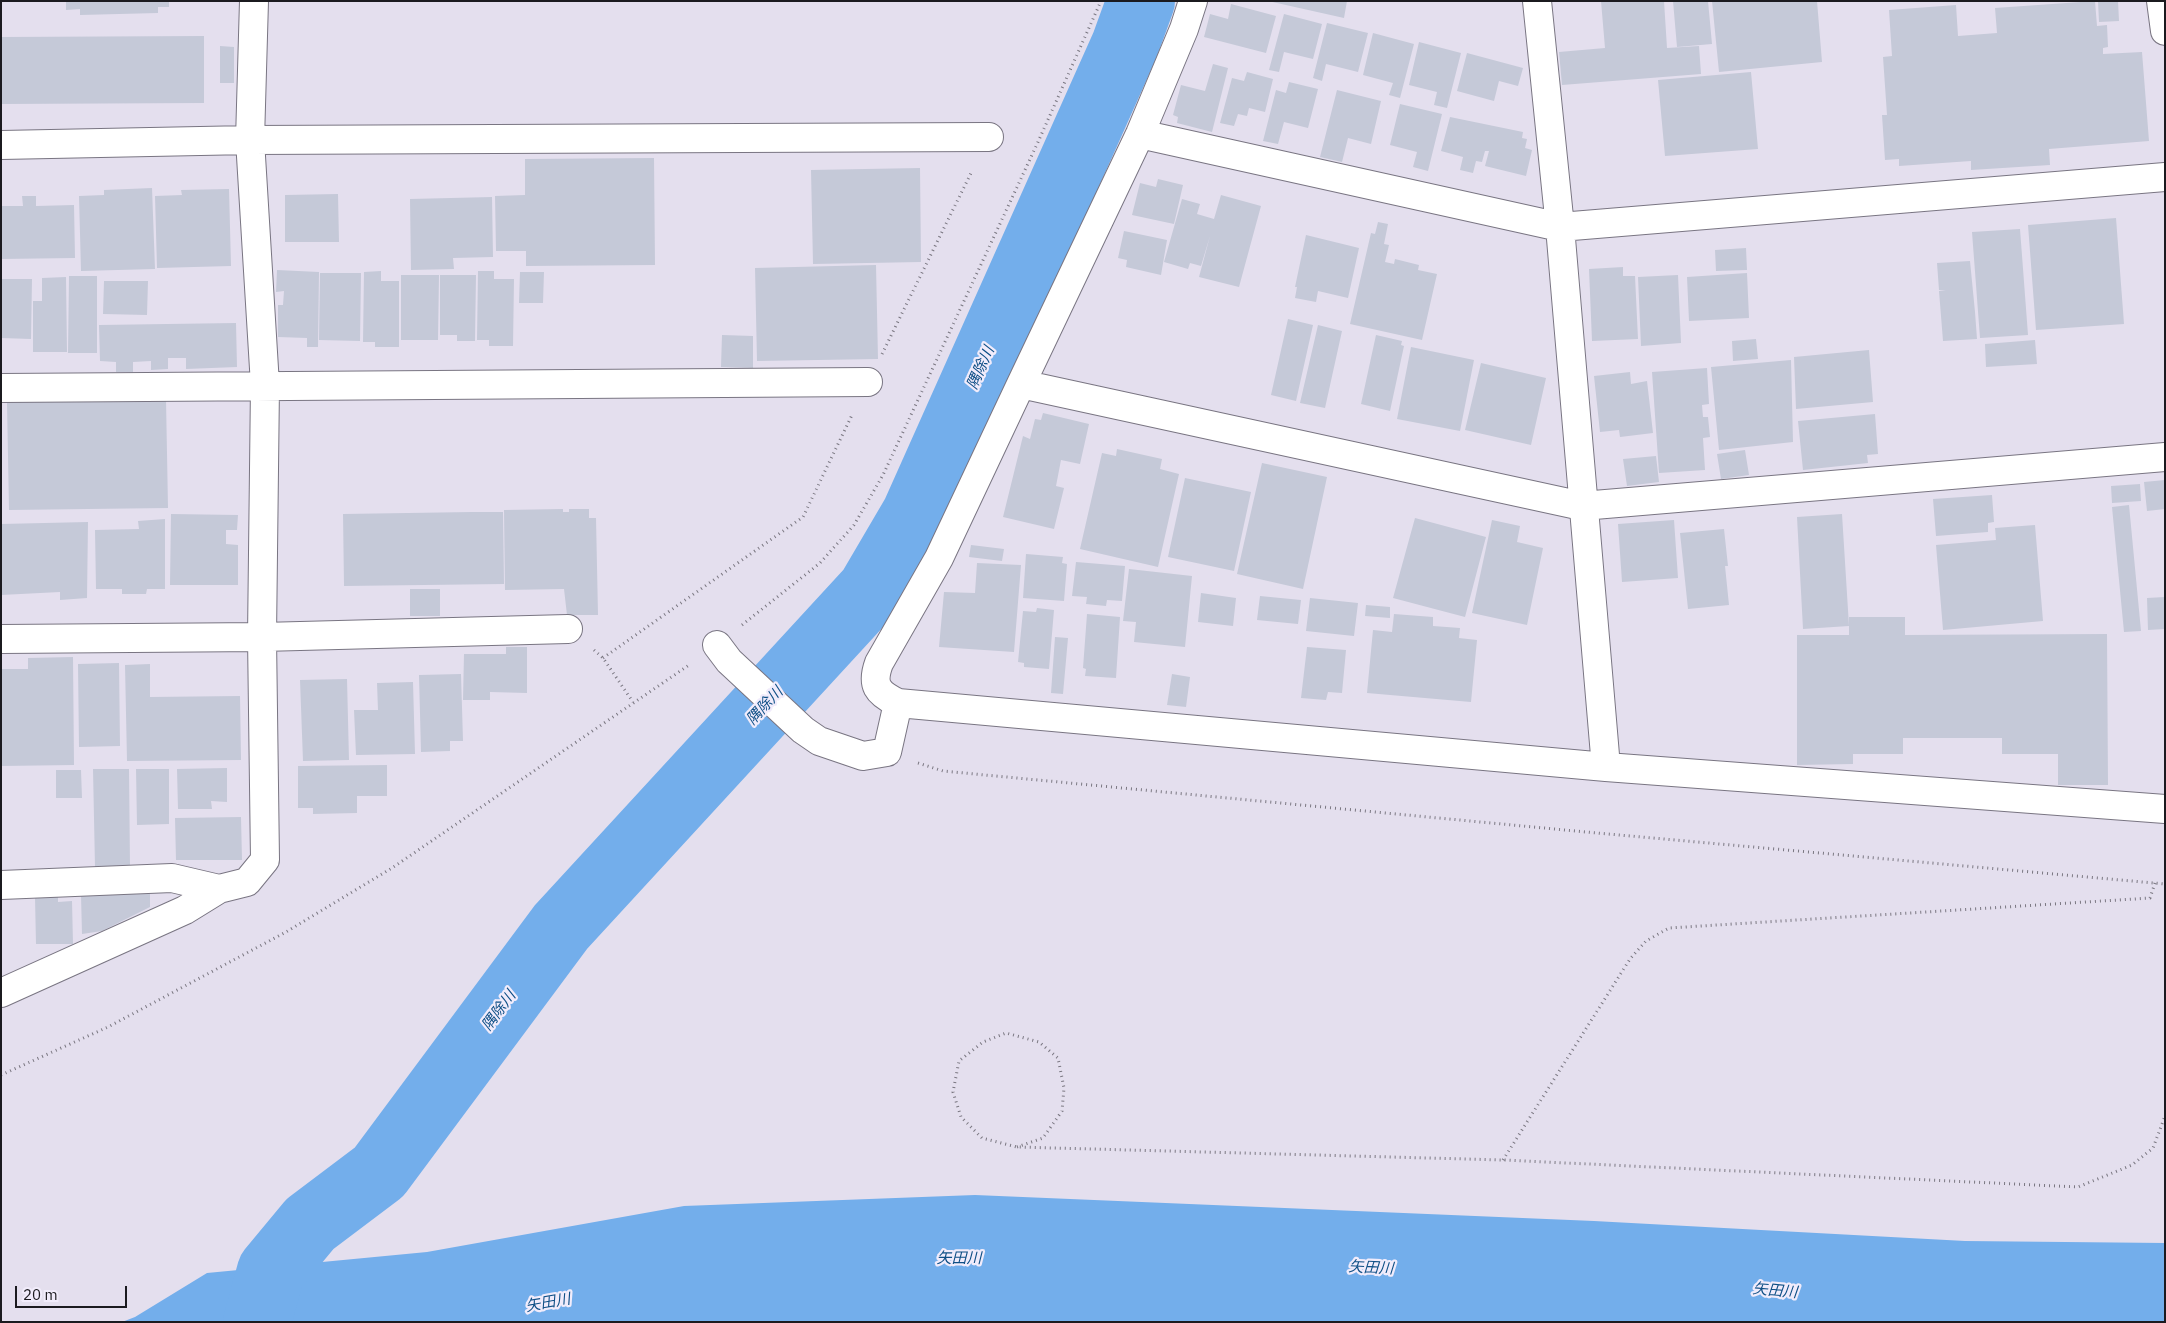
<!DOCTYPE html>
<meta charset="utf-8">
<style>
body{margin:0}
#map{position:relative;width:2166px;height:1323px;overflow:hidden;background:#e4dfee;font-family:"IBM Plex Sans",sans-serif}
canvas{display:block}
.frame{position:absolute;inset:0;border:2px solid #1b1a1f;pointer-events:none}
.scale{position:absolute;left:15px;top:1286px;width:112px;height:22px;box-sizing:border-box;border:2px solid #1b1a1f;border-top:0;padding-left:6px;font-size:15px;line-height:18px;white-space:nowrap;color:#1b1a1f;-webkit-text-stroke:4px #f1ecfb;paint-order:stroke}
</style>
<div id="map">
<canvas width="2166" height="1323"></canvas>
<div class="frame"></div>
<div class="scale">20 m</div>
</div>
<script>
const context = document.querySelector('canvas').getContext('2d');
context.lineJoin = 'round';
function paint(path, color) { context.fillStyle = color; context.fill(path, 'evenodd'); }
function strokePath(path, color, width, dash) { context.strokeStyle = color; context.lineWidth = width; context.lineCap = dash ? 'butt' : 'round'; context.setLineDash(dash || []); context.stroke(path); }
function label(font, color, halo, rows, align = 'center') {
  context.font = font + ' "IBM Plex Sans","Noto Sans JP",sans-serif'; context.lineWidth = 4.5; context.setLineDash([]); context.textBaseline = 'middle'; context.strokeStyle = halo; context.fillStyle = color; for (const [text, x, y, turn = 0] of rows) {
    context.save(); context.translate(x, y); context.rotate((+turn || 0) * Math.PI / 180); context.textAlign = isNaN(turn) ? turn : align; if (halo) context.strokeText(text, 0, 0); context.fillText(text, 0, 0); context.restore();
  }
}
paint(new Path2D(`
 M 975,1195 L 1594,1221 L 1965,1241 L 2165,1243 L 2165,1322 L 122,1322 L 135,1317 L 207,1273 L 427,1252 L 684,1206 Z`), '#73aeeb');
strokePath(new Path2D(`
 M 257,1322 L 271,1271 L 310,1224 L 379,1172 L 561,927 L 871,590 L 915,515 L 1125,45 L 1141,1`), '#73aeeb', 68);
paint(new Path2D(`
 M 66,1 L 169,1 L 169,7 L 158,7 L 158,13 L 80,15 L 80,9 L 66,10 Z
 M 1268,1 L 1347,1 L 1344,18 Z
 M 1601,1 L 1664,1 L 1667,48 L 1699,46 L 1701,74 L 1562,85 L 1559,52 L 1605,48 Z
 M 1673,1 L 1708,1 L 1712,44 L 1677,47 Z
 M 1712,1 L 1817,1 L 1822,62 L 1719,72 Z
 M 2095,1 L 2097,26 L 2107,25 L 2108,47 L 2103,48 L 2103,54 L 2142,52 L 2149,141 L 2049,149 L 2050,165 L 1971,170 L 1971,161 L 1899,166 L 1899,159 L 1885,160 L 1882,115 L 1887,115 L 1883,57 L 1892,56 L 1889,10 L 1956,5 L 1958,36 L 1997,33 L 1995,8 Z
 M 2098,1 L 2118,1 L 2119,21 L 2099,22 Z
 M 1231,4 L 1276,16 L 1266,53 L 1204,37 L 1210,14 L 1228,19 Z
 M 1284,14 L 1322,24 L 1313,59 L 1284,52 L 1279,72 L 1269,70 Z
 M 1327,23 L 1368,33 L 1358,72 L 1326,64 L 1322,81 L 1313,78 Z
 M 1373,33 L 1414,44 L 1400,98 L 1389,95 L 1393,83 L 1363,75 Z
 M 204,36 L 204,103 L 1,104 L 1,37 Z
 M 1419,42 L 1461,53 L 1447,108 L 1434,105 L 1437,92 L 1409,85 Z
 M 220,46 L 234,47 L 234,83 L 220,83 Z
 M 1467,53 L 1523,68 L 1518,86 L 1499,81 L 1494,101 L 1457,91 Z
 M 1213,64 L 1228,68 L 1212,132 L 1177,123 L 1178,117 L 1173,115 L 1181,85 L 1205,91 Z
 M 1247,72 L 1273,79 L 1265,112 L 1249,108 L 1247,116 L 1238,114 L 1234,126 L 1220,123 L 1232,78 L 1244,81 Z
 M 1751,72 L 1758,149 L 1665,156 L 1658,80 Z
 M 1289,82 L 1318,89 L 1308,128 L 1284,122 L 1278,144 L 1263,141 L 1276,90 L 1286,93 Z
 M 1337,90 L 1381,101 L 1371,144 L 1348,138 L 1342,162 L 1320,157 Z
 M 1400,104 L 1442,114 L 1428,171 L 1413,167 L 1417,152 L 1390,145 Z
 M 1450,117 L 1523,132 L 1522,138 L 1527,139 L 1525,148 L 1532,150 L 1526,176 L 1485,166 L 1489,151 L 1485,151 L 1482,162 L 1476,161 L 1473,173 L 1460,170 L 1463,157 L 1441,151 Z
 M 654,158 L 655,265 L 526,266 L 526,251 L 496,251 L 495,196 L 525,195 L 525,159 Z
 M 920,168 L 921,262 L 813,264 L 811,170 Z
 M 1158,179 L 1183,185 L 1174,224 L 1132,215 L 1140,183 L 1156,187 Z
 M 152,188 L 155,269 L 81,271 L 79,196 L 104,195 L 104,190 Z
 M 229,189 L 231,266 L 157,268 L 155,196 L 182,195 L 181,190 Z
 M 338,194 L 339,242 L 285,242 L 285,195 Z
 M 1221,195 L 1261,206 L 1239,287 L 1199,277 L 1210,236 L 1201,266 L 1190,263 L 1188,269 L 1164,262 L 1182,199 L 1200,204 L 1197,214 L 1214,219 Z
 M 22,196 L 36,196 L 36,206 L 74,205 L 75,258 L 1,259 L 1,206 L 23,206 Z
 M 492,197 L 493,257 L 453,258 L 454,269 L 411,270 L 410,199 Z
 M 2116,218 L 2124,324 L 2036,330 L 2028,225 Z
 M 1378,222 L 1388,224 L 1384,244 L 1389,245 L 1385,262 L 1394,264 L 1395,259 L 1419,265 L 1418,270 L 1437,274 L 1422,340 L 1350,324 L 1371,233 L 1375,234 Z
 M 2020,229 L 2028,335 L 1980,338 L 1972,232 Z
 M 1124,231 L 1167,240 L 1161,275 L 1126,267 L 1127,260 L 1118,258 Z
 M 1306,235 L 1359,248 L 1348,298 L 1318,291 L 1316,302 L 1295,298 L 1297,287 L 1295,287 Z
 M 1746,248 L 1747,270 L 1716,271 L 1715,250 Z
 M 1970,261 L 1975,312 L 1968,313 L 1975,312 L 1977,339 L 1943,341 L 1939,291 L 1946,290 L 1939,290 L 1937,263 Z
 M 876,265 L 878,359 L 757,361 L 755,268 Z
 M 1623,267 L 1623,276 L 1635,276 L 1638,339 L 1592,341 L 1589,269 Z
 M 277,270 L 319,272 L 318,347 L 307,347 L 307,338 L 278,337 L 278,305 L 283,305 L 284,291 L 276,292 Z
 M 381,271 L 381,281 L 399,281 L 399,347 L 375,347 L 375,342 L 363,342 L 364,272 Z
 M 478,271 L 494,271 L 494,279 L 514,279 L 513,346 L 489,346 L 489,340 L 477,340 Z
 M 520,272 L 544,272 L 543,303 L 519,303 Z
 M 320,273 L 361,273 L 360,341 L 319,340 Z
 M 1747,273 L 1749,318 L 1689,321 L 1687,277 Z
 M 401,275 L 439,275 L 438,340 L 401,340 Z
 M 440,275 L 476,275 L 475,341 L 457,341 L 457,335 L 440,335 Z
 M 1678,275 L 1681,343 L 1641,346 L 1638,277 Z
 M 69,276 L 97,276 L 97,353 L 68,353 Z
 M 66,277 L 67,352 L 33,352 L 33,301 L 42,301 L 42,278 Z
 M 1,279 L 32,279 L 31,339 L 1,338 Z
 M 104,281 L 148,281 L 147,315 L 103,314 Z
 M 1288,319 L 1313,325 L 1296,401 L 1271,395 Z
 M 236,323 L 237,367 L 186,369 L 186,358 L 168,358 L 168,369 L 151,370 L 151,361 L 133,362 L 133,372 L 116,372 L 116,362 L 100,361 L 99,325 Z
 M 1318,325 L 1342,331 L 1325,408 L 1300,403 Z
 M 722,335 L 753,336 L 753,368 L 721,367 Z
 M 1376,335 L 1402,341 L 1401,345 L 1404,346 L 1390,411 L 1361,404 Z
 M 1756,339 L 1758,359 L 1733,361 L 1732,341 Z
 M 2035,340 L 2037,364 L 1986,367 L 1985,344 Z
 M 1411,347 L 1474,360 L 1460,431 L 1397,419 Z
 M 1869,350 L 1873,402 L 1796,409 L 1794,357 Z
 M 1791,360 L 1793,442 L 1719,450 L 1711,367 Z
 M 1481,363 L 1546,378 L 1531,445 L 1465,430 Z
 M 1707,368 L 1709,404 L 1702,405 L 1703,417 L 1708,417 L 1710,437 L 1703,438 L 1705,470 L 1659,473 L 1652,372 Z
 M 1630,372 L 1631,384 L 1647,381 L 1653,433 L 1620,437 L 1619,430 L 1600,432 L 1594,376 Z
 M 166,399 L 168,508 L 9,510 L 7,402 Z
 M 1043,413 L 1089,424 L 1080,464 L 1061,460 L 1056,486 L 1064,488 L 1054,529 L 1003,517 L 1023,436 L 1030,439 L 1035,419 L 1041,420 Z
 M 1875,414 L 1878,454 L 1867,455 L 1868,463 L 1803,470 L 1798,421 Z
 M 1117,449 L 1162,459 L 1160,469 L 1179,474 L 1158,567 L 1080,549 L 1102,453 L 1116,456 Z
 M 1745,450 L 1749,475 L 1721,479 L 1717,454 Z
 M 1656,456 L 1659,482 L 1627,486 L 1623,459 Z
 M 1262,463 L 1327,477 L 1303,589 L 1237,574 Z
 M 1185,478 L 1251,492 L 1234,571 L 1168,557 Z
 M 2165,480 L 2165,509 L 2147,511 L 2144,482 Z
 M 2140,484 L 2141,501 L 2112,503 L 2111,486 Z
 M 1992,495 L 1994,522 L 1988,523 L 1988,532 L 1936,536 L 1933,499 Z
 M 2129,505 L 2141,631 L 2124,632 L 2112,507 Z
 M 563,509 L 563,512 L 569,512 L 569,509 L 589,509 L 589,518 L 596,518 L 598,615 L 567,615 L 564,589 L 505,590 L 504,510 Z
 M 472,512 L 503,512 L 504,584 L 344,586 L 343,514 Z
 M 171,514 L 238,515 L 237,530 L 226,530 L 226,544 L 238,545 L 238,585 L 170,585 Z
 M 1842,514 L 1849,626 L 1803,629 L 1797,517 Z
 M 1415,518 L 1486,537 L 1465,617 L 1393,598 Z
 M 165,519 L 165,589 L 147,589 L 146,594 L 122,594 L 122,589 L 96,589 L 95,530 L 139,529 L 138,521 Z
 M 1492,520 L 1520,526 L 1517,542 L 1543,548 L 1527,625 L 1472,613 Z
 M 1674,520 L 1678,578 L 1622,582 L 1618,524 Z
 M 88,522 L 87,598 L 60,600 L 60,592 L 1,595 L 1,524 Z
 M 2035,525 L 2043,621 L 1943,630 L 1936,545 L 1996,540 L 1995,528 Z
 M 1724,529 L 1728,566 L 1725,566 L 1729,605 L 1688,609 L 1680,533 Z
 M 971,545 L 1004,549 L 1002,561 L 969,557 Z
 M 1026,554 L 1063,557 L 1062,563 L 1067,564 L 1064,601 L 1023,598 Z
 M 1076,562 L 1125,566 L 1122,601 L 1107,600 L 1106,606 L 1086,604 L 1087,597 L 1072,596 Z
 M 977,563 L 1021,565 L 1014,652 L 939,647 L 944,592 L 975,593 Z
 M 1129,569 L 1192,576 L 1185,647 L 1134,642 L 1136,622 L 1123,621 Z
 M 410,589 L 440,589 L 440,616 L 410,616 Z
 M 1201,593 L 1236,598 L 1233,626 L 1198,622 Z
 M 1260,596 L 1301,600 L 1298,624 L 1257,620 Z
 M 2165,597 L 2165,629 L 2148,630 L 2147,598 Z
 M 1310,598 L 1358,603 L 1354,636 L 1306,631 Z
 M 1366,605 L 1390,607 L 1390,618 L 1365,616 Z
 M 1037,608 L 1054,610 L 1049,669 L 1024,667 L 1024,663 L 1018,662 L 1023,611 L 1036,612 Z
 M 1087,614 L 1120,617 L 1116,678 L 1085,676 L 1086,669 L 1083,668 Z
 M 1394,614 L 1433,617 L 1433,626 L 1460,628 L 1459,638 L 1477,640 L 1471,702 L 1367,693 L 1373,630 L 1392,632 Z
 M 1849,617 L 1905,617 L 1905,635 L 2107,634 L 2108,785 L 2058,785 L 2058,754 L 2002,754 L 2002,738 L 1903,738 L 1903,754 L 1853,754 L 1853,764 L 1797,765 L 1797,635 L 1849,635 Z
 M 1055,637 L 1068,638 L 1063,694 L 1051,693 Z
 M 506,647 L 527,647 L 527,693 L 490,692 L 490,700 L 463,700 L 464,654 L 506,654 Z
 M 1307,647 L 1346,650 L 1342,693 L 1328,692 L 1326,700 L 1301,698 Z
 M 73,657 L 74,765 L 1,766 L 1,669 L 28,669 L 28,658 Z
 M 119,663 L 120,746 L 79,747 L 78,664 Z
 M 150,664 L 150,697 L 240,696 L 241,760 L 127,761 L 125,665 Z
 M 461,674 L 463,741 L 450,741 L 450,751 L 421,752 L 419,675 Z
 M 1172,674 L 1190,677 L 1186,707 L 1167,705 Z
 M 347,679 L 349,760 L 303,761 L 300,680 Z
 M 413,682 L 415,754 L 356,755 L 354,710 L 378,710 L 377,683 Z
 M 387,765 L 387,796 L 357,796 L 357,813 L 313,814 L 313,808 L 298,808 L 298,766 Z
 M 227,768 L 227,802 L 211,801 L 212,809 L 178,809 L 177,769 Z
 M 93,769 L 129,769 L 130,867 L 95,867 Z
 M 136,769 L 169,769 L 169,824 L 137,825 Z
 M 56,770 L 81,770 L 82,798 L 56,798 Z
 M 241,817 L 242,860 L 176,860 L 175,818 Z
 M 150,893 L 150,907 L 102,931 L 82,934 L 81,895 Z
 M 58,896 L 58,902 L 72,901 L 73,944 L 36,944 L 35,897 Z`), '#c5c9d8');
const minor = new Path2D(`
 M 1193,1 L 1184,29 L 1140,134 L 1021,384 L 939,558 L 879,663 C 871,685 877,693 898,703 L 1606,767 L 2165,809
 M 1537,1 L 1560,227 L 1606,767
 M 2161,1 L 2165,31
 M 1140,134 L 1560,227 L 2165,177
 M 1,145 L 250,140 L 989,137
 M 1021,384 L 1582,506 L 2165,457
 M 1,388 L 868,382
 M 1,639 L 262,637 L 568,629
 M 717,645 L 729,661 L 803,730 L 819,741 L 863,756 L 887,752 L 898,703
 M 1,885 L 172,878 L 219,889
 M 1,993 L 185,910 L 219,889 L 247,882 L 265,860 L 262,637 L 265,385 L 250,140 L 254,1`);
strokePath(minor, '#797582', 30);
strokePath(new Path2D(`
 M 882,354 L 972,171
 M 742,625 L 820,563 L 854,525 L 883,475 L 1038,142 L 1101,1
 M 594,650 L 603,658 L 633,702
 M 603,658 L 803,517 L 852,415
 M 918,763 L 943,771 L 1586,832 L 2165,884
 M 1,1075 L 108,1027 L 286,932 L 392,868 L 689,665
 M 1017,1147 L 1043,1138 L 1062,1111 L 1064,1088 L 1058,1058 L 1039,1042 L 1006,1033 L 983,1042 L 959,1061 L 953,1092 L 961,1117 L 982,1138 L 1017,1147 L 1503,1160 L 2078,1187 L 2132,1165 L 2153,1148 L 2165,1116
 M 1503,1160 L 1630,959 L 1646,941 L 1669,928 L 2150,898 L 2155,883`), '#7a7781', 3, [1, 4]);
strokePath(minor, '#fff', 28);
label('italic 15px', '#0e4f86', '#f1ecfb', [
 ["隅除川",981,368,-66],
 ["隅除川",765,706,-47],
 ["隅除川",499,1011,-53],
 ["矢田川",959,1259],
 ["矢田川",1371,1268,3],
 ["矢田川",1775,1291,5],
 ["矢田川",548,1303,-10]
]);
</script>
